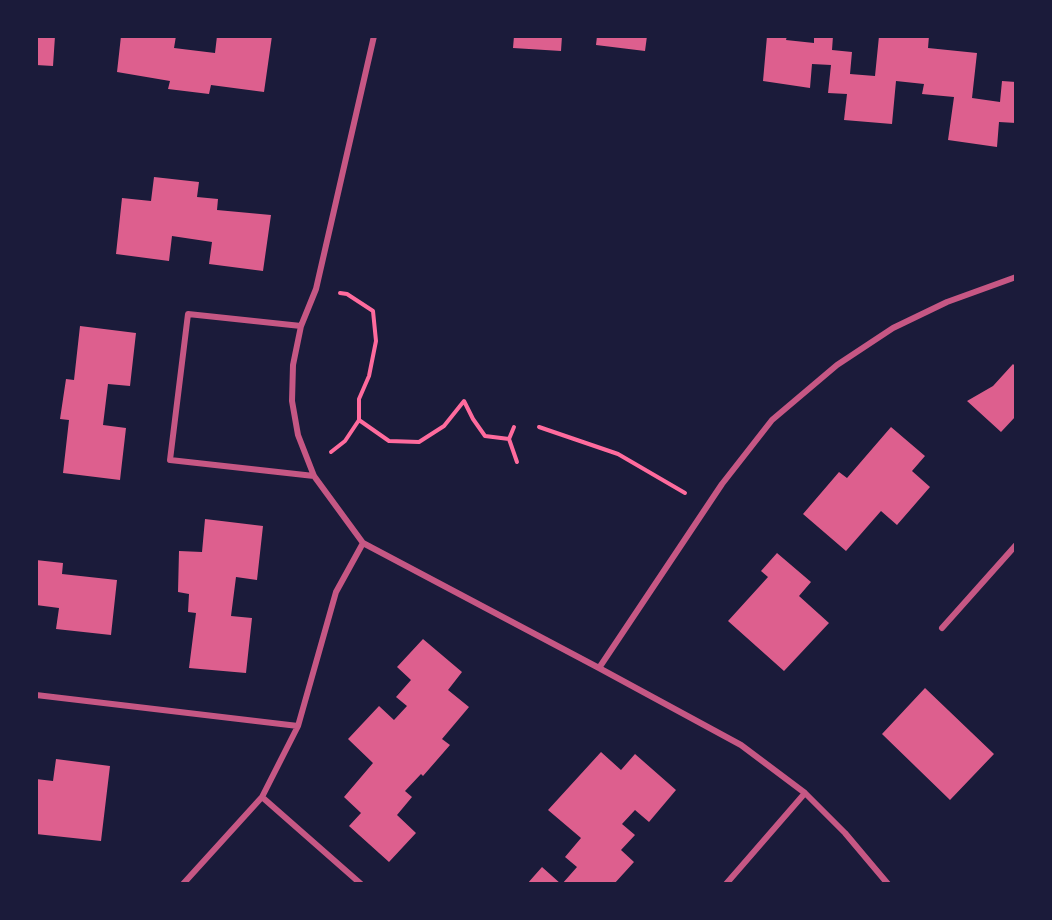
<!DOCTYPE html>
<style>
body{margin:0}
#map{position:relative;width:1052px;height:920px;overflow:hidden;background:#1b1b3a;font-family:"Roboto Condensed",sans-serif}
canvas{display:block}
.frame{position:absolute;inset:0;border:38px solid #1b1b3a;pointer-events:none}
</style>
<div id="map">
<canvas width="1052" height="920"></canvas>
<div class="frame"></div>
</div>
<script>
const context = document.querySelector('canvas').getContext('2d');
context.lineJoin = 'round';
function paint(path, color) { context.fillStyle = color; context.fill(path, 'evenodd'); }
function strokePath(path, color, width, dash) { context.strokeStyle = color; context.lineWidth = width; context.lineCap = dash ? 'butt' : 'round'; context.setLineDash(dash || []); context.stroke(path); }
paint(new Path2D(`
 M 36,36 L 55,36 L 53,66 L 36,65 Z
 M 121,36 L 176,36 L 174,48 L 215,53 L 217,36 L 272,36 L 264,92 L 211,85 L 209,94 L 168,89 L 170,81 L 117,72 Z
 M 514,36 L 562,36 L 561,51 L 513,48 Z
 M 597,36 L 647,36 L 645,51 L 596,45 Z
 M 767,36 L 787,36 L 786,40 L 814,43 L 814,36 L 833,36 L 832,50 L 852,52 L 850,74 L 875,76 L 879,36 L 929,36 L 928,48 L 977,53 L 972,98 L 1000,102 L 1002,81 L 1016,82 L 1016,123 L 999,122 L 997,147 L 948,140 L 954,97 L 922,94 L 924,84 L 896,81 L 892,124 L 844,120 L 847,94 L 828,93 L 831,65 L 812,64 L 810,88 L 763,81 Z
 M 154,177 L 199,182 L 197,197 L 218,199 L 217,210 L 271,215 L 263,271 L 209,264 L 212,242 L 172,236 L 169,261 L 116,254 L 122,198 L 151,201 Z
 M 80,326 L 136,333 L 130,386 L 108,384 L 103,425 L 126,428 L 120,480 L 63,473 L 69,420 L 60,419 L 66,379 L 74,380 Z
 M 1013,364 L 1016,367 L 1016,416 L 1001,432 L 967,401 L 993,386 Z
 M 891,427 L 925,456 L 912,471 L 930,487 L 897,525 L 881,511 L 846,551 L 803,514 L 839,472 L 847,478 Z
 M 205,519 L 263,526 L 257,580 L 236,577 L 231,616 L 252,618 L 246,673 L 189,668 L 196,613 L 188,612 L 189,594 L 178,592 L 179,551 L 202,552 Z
 M 777,553 L 811,582 L 799,596 L 829,623 L 784,671 L 728,621 L 768,577 L 761,571 Z
 M 36,560 L 63,563 L 62,574 L 117,580 L 111,635 L 56,629 L 59,608 L 36,605 Z
 M 423,639 L 462,672 L 448,690 L 469,707 L 442,739 L 450,745 L 423,776 L 421,774 L 405,791 L 412,797 L 397,815 L 416,833 L 389,862 L 349,826 L 361,813 L 344,797 L 373,763 L 348,739 L 379,706 L 394,720 L 407,706 L 396,697 L 411,680 L 397,667 Z
 M 925,688 L 994,754 L 950,800 L 882,734 Z
 M 601,752 L 621,770 L 635,754 L 676,790 L 649,822 L 635,810 L 622,824 L 635,835 L 621,850 L 634,862 L 614,884 L 562,884 L 577,867 L 565,857 L 581,838 L 548,810 Z
 M 56,759 L 110,766 L 101,841 L 36,834 L 36,779 L 53,781 Z
 M 542,867 L 561,884 L 527,884 Z`), '#dd5f8e');
strokePath(new Path2D(`
 M 359,420 L 389,441 L 419,442 L 444,426 L 464,401 L 473,419 L 485,436 L 509,439 L 517,462
 M 539,427 L 618,454 L 685,493
 M 509,439 L 514,427
 M 331,452 L 345,441 L 359,420 L 359,399 L 369,376 L 376,341 L 373,311 L 347,294 L 340,293`), '#ff6b9d', 4);
strokePath(new Path2D(`
 M 374,36 L 316,289 L 301,326 L 293,365 L 292,401 L 298,435 L 314,476 L 363,543 L 599,668 L 741,745 L 805,793 L 845,833 L 888,884
 M 301,326 L 188,314 L 170,460 L 314,476
 M 942,628 L 1016,545
 M 599,668 L 722,484 L 772,420 L 837,365 L 893,328 L 947,302 L 1016,277
 M 36,695 L 298,726
 M 262,797 L 361,884
 M 183,884 L 262,797 L 298,726 L 336,592 L 363,543
 M 726,884 L 805,793`), '#c65784', 6);
</script>
